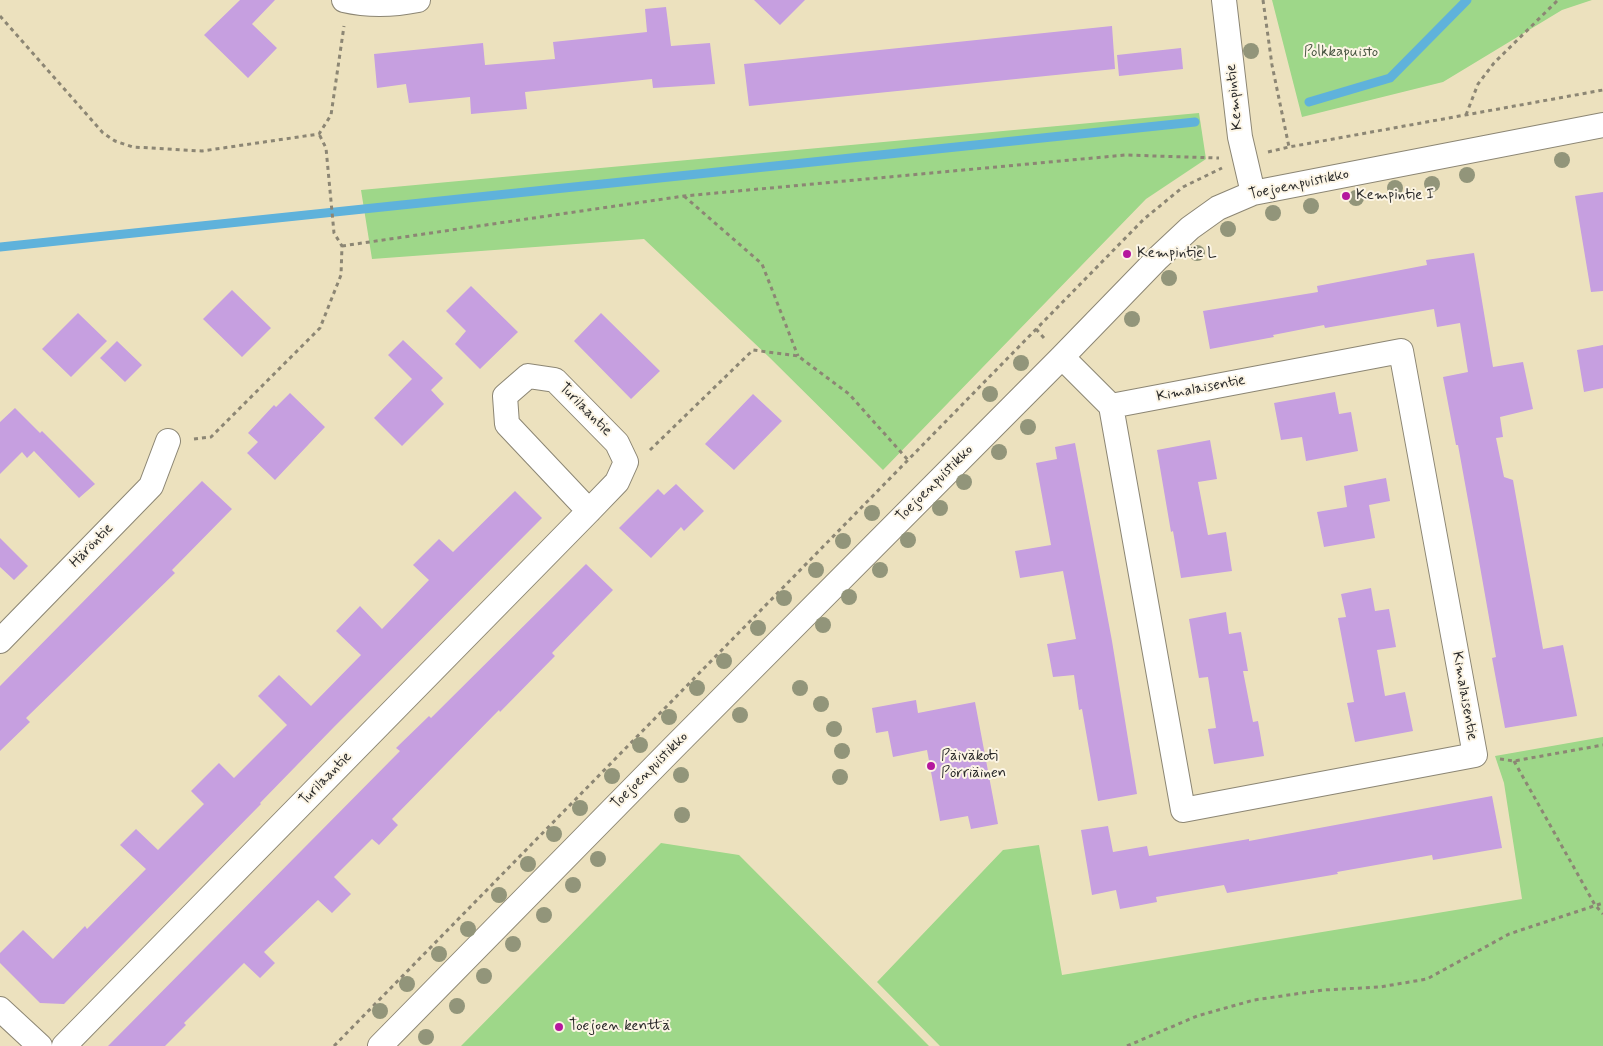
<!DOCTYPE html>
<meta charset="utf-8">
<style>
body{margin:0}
canvas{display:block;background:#ece1be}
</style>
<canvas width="1603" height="1046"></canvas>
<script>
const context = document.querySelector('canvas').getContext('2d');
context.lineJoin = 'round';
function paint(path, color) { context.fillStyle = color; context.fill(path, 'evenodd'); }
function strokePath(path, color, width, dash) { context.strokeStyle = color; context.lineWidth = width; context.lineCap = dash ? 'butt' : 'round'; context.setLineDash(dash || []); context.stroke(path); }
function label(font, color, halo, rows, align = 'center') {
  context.font = font + ' Mynerve,sans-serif'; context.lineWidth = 4; context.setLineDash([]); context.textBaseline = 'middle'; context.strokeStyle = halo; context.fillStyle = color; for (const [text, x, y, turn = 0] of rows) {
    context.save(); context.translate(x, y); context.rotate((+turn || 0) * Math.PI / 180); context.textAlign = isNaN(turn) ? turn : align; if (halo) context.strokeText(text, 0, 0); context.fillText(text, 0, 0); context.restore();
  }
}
paint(new Path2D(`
 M 1272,0 L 1592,0 L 1562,10 L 1443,82 L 1302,117 Z
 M 1199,113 L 1206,159 L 1146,199 L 883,470 L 769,357 L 644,239 L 372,259 L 361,190 Z
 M 1603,737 L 1603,1046 L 940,1046 L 877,982 L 1003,850 L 1039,845 L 1062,975 L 1522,899 L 1504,783 L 1495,756 Z
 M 661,843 L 739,855 L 929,1046 L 461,1046 Z`), '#9ed789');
strokePath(new Path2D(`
 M 1309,102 L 1390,78 L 1467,0
 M 0,247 L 1195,122`), '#5fb2db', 9);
paint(new Path2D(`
 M 240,0 L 275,0 L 252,24 L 277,48 L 248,78 L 204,35 Z
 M 754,0 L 805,0 L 780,25 Z
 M 666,7 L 671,46 L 710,43 L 715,84 L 653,88 L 652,79 L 525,92 L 527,109 L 471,114 L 470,97 L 409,103 L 406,84 L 377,88 L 374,54 L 483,43 L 485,65 L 555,59 L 553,42 L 647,32 L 645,9 Z
 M 1112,26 L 1115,69 L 749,106 L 744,64 Z
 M 1181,48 L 1183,69 L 1119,76 L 1117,55 Z
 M 1603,192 L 1603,291 L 1591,292 L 1575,196 Z
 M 1474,253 L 1493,367 L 1523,362 L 1533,409 L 1500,417 L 1503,437 L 1496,438 L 1504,477 L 1513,480 L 1543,649 L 1563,645 L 1577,716 L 1505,728 L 1492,658 L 1496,657 L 1476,544 L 1458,445 L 1456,445 L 1443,377 L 1468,372 L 1460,323 L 1437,327 L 1434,309 L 1325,328 L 1324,325 L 1273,335 L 1274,337 L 1210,349 L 1203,311 L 1318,292 L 1317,286 L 1427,265 L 1426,260 Z
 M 471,286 L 518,332 L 480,369 L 455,344 L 466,331 L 446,311 Z
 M 232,290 L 271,328 L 242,357 L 203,319 Z
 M 78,313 L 107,341 L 71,377 L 42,349 Z
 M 601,313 L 660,371 L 631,399 L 574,341 Z
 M 403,340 L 443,378 L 431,390 L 444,404 L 402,446 L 374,418 L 412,379 L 388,355 Z
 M 117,341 L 142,365 L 125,382 L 100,358 Z
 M 1603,345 L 1603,388 L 1584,392 L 1577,350 Z
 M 1335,392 L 1339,414 L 1351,412 L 1358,451 L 1306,461 L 1302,437 L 1281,440 L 1274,403 Z
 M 290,393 L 325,427 L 275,480 L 247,453 L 258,442 L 248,433 L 274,405 L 276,407 Z
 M 753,394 L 782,421 L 734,470 L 705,444 Z
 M 15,408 L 40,433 L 42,431 L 95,484 L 79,498 L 34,451 L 27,458 L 22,452 L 0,474 L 0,422 Z
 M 1210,440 L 1217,479 L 1198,482 L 1208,535 L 1226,532 L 1232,571 L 1181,578 L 1173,531 L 1171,532 L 1157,450 Z
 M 1075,443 L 1112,641 L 1137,794 L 1098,801 L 1082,709 L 1079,710 L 1074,675 L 1053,677 L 1047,644 L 1076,639 L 1063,571 L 1020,578 L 1015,551 L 1051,545 L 1036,463 L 1057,459 L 1055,447 Z
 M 1386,478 L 1390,501 L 1369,505 L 1375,538 L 1324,547 L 1317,512 L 1347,507 L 1344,486 Z
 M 202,481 L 232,509 L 172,570 L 175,573 L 26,718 L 30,722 L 0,751 L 0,686 Z
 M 676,484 L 704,511 L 684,531 L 681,527 L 651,558 L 619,528 L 658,489 L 664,495 Z
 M 515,491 L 542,518 L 333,728 L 260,803 L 261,804 L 64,1004 L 40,1003 L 0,963 L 0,953 L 23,930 L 53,959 L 85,926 L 87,929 L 146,869 L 120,845 L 136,829 L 158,850 L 204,804 L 191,791 L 219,763 L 234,778 L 287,725 L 258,696 L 279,675 L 311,706 L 361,655 L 336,631 L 360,606 L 382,629 L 429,580 L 413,565 L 439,539 L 453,552 Z
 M 0,538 L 28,566 L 14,580 L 0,567 Z
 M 586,564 L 613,590 L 552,653 L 555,656 L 500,712 L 499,710 L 392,819 L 398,825 L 379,845 L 372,839 L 334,877 L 351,894 L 332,913 L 318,900 L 264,952 L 275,963 L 260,978 L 244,963 L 184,1023 L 186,1025 L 165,1046 L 108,1046 L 400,751 L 396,748 L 429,716 L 431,718 Z
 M 1371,588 L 1375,611 L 1389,609 L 1396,647 L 1377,650 L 1385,696 L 1405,692 L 1413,731 L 1355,742 L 1347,703 L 1354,702 L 1338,618 L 1346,617 L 1341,594 Z
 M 1226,612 L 1229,634 L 1241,632 L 1248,671 L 1243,671 L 1253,722 L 1258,721 L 1264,756 L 1214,764 L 1208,729 L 1216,728 L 1208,677 L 1199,678 L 1189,619 Z
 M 916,700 L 918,713 L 975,702 L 998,824 L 971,829 L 968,816 L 940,821 L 927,750 L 893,757 L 888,731 L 876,733 L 872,708 Z
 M 1492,796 L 1502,848 L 1433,860 L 1432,855 L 1337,872 L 1338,874 L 1227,893 L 1224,885 L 1156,897 L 1157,902 L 1120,909 L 1116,890 L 1092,895 L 1081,830 L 1108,826 L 1113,852 L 1147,846 L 1149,856 L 1249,839 L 1249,841 Z`), '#c69fe0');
const minor = new Path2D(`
 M 344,0 C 370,6 393,5 418,0
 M 1224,0 L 1240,137 L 1253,193
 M 1062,357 L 1111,406 L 1183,810 L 1475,755 L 1401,351 L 1111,406
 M 0,641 L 151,486 L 168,441
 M 0,1009 L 40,1046
 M 64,1046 L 589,511 L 617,482 L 626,462 L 617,443 L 555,380 L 528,376 L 505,396 L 507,424 L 589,511
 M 380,1046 L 673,748 L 1062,357 L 1158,258 L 1190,228 L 1218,208 L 1253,193 L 1603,125`);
strokePath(minor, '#8c8674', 26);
strokePath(new Path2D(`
 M 1263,0 L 1272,65 L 1289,147
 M 0,16 L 103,133 L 115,141 L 133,147 L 202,151 L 319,134 L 331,115 L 344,26
 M 1466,115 L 1478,84 L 1494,63 L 1558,0
 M 1268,152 L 1289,147 L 1603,90
 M 684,196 L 762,264 L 798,356
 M 342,246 L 684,196 L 1125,155 L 1219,158
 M 1036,329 L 1044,338
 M 194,439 L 211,437 L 320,328 L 341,275 L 342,246 L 334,233 L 326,148 L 319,134
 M 650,450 L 753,350 L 798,356 L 849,394 L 908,460
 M 1500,759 L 1514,761 L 1603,745
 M 1514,761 L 1595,905 L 1603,914
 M 334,1046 L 1144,219 L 1183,187 L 1222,168
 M 1127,1046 L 1197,1016 L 1254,1000 L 1323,990 L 1380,987 L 1427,979 L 1509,934 L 1603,903`), '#8c8674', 3, [4, 4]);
strokePath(minor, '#fff', 24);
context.fillStyle = '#92957a';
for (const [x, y] of [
 [1251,51],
 [1562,160],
 [1467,175],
 [1432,184],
 [1395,188],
 [1356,198],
 [1311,206],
 [1273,213],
 [1228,229],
 [1197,253],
 [1169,278],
 [1132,319],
 [1021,363],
 [990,394],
 [1028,427],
 [999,452],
 [964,482],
 [940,508],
 [872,513],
 [908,540],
 [843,541],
 [816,570],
 [880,570],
 [849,597],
 [784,598],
 [823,625],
 [758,628],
 [724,661],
 [697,688],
 [800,688],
 [821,704],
 [740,715],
 [669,717],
 [834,729],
 [640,745],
 [842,751],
 [681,775],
 [612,776],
 [840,777],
 [580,808],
 [682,815],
 [554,834],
 [598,859],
 [528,864],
 [573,885],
 [499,895],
 [544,915],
 [468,929],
 [513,944],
 [439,954],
 [484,976],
 [407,984],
 [457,1006],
 [380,1011],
 [426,1037]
]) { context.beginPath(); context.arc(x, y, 8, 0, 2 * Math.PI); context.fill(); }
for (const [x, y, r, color] of [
 [1346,196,5,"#b5179e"],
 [1127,254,5,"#b5179e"],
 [931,766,5,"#b5179e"],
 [559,1027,5,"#b5179e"]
]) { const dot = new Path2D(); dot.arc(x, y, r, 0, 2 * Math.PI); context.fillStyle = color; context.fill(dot); strokePath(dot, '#fcf5e5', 2); }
label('15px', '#485642', '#fcf5e5', [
 ["Polkkapuisto",1341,53]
]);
label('15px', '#2b2b2b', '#fcf5e5', [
 ["Kempintie",1235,97,-96],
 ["Toejoenpuistikko",1299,185,-12],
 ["Kimalaisentie",1201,389,-11],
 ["Turilaantie",585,410,45],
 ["Toejoenpuistikko",935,484,-45],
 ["Häröntie",92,546,-46],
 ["Kimalaisentie",1464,696,80],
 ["Toejoenpuistikko",650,771,-45],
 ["Turilaantie",326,779,-46]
]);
label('15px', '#2b2b2b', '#fcf5e5', [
 ["Kempintie I",1356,196],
 ["Kempintie L",1137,254],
 ["Päiväkoti",941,757],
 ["Pörriäinen",941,774],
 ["Toejoen kenttä",569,1027]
], 'left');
</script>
